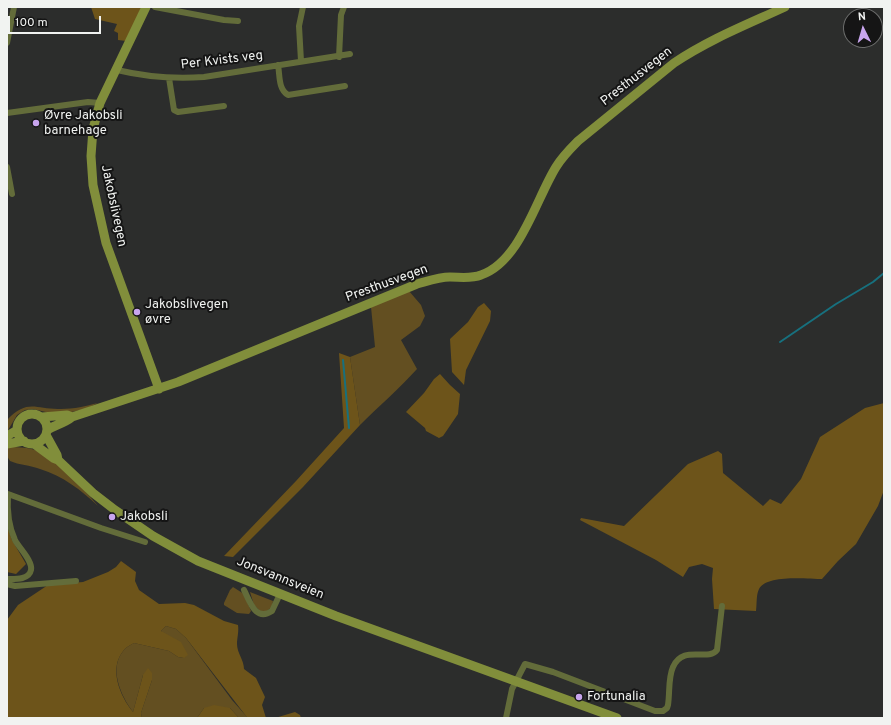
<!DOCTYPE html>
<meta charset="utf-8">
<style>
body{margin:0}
#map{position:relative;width:891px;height:725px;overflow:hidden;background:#2c2d2c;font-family:Overpass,sans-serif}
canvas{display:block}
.frame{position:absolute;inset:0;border:8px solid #f1f3f1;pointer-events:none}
.north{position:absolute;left:843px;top:8px;width:40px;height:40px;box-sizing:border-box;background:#151515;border:1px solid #6d6e6d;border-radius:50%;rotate:355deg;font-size:11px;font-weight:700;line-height:16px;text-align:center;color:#f1f3f1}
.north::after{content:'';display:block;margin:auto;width:14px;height:18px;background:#c8a5ee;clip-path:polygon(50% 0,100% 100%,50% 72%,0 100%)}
.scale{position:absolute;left:8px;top:16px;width:93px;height:18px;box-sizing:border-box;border:2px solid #f1f3f1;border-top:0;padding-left:5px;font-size:12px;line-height:14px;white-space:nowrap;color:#f1f3f1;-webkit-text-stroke:3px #151515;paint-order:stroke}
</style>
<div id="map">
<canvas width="891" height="725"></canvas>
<div class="frame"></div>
<div class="north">N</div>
<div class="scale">100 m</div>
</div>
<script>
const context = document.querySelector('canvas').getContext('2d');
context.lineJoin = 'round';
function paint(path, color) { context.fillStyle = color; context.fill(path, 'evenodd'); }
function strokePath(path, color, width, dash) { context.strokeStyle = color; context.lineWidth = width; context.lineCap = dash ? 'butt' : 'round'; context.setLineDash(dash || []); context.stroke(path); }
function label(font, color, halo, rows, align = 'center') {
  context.font = font + ' Overpass,sans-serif'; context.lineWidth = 4; context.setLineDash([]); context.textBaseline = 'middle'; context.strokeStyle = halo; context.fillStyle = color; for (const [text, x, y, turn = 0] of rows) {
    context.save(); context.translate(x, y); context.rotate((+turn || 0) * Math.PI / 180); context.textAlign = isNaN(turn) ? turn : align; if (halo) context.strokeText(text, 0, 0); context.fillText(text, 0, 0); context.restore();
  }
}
paint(new Path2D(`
 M 409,291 L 421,305 L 425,316 L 420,326 L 401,340 L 417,369 C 399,389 379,406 360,425 L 350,357 L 375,347 L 371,307 Z
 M 98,403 L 85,409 L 67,413 L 50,413 L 33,409 L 25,410 L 17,415 L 7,432 L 7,420 C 28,398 36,410 61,409 C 74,409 86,406 98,403 Z
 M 7,447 C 16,447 26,447 35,450 C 54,457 85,490 98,506 C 81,490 63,476 40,469 C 30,465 19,465 10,461 L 7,456 Z
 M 233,587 L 244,594 L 251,611 L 249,614 L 237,613 L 224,605 L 224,603 L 230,590 Z
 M 250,592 L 273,601 L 272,607 L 267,611 L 260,611 L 254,605 Z
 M 166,626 L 176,629 L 186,638 L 232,700 L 248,718 L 239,718 L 230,708 L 204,708 L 197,718 L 142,718 L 141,713 L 152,680 L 143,675 L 133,712 C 121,696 108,668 124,650 C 126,647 131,645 134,643 L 169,651 L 178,657 L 184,658 L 161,631 Z`), '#634f21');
paint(new Path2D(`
 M 91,7 L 140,7 L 141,8 L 126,41 L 118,40 L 118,33 L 114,31 L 117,24 L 95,19 Z
 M 484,303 L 491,311 L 490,321 L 466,370 L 464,385 L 452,372 L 450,339 L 468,322 L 478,307 Z
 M 339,353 L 350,357 L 360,425 L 303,487 L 233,557 L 224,556 L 296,481 L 344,428 Z
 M 440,374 L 450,385 L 460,394 L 458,414 L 443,436 L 439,438 L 426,431 L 425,428 L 406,412 L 424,393 L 434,379 Z
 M 884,403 L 884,490 L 878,506 L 856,544 L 838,561 L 822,579 C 808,579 767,574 759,589 C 756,595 757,604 756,611 L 714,609 L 712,579 L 713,568 L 702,564 L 689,567 L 683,577 L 656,560 L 580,520 L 581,518 L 624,526 L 688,464 L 718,451 L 722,454 L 723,473 L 763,506 L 770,499 L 781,504 L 801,479 L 820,437 L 865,408 Z
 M 7,525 L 12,540 L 26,564 L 16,574 L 7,572 Z
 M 121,561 L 136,572 L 135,581 L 139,590 L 159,604 L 185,603 L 194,605 L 224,621 L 238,625 C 239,632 237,638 237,644 C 237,653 244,660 244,669 L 256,678 L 265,697 L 262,705 L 266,718 L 248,718 L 246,716 L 186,638 L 176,629 L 166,626 L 161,631 L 181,642 L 188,655 L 184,658 L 178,657 L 169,651 L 134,643 C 131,645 126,647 124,650 C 108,668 120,696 133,712 L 143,675 L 148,668 L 152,673 L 152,680 L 141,713 L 142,718 L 7,718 L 7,620 L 18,605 L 48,585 L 83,582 L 108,572 L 116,567 Z
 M 214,705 L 230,708 L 239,718 L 197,718 L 204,708 Z
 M 295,712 L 300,715 L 301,718 L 275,718 Z`), '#6d541a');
strokePath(new Path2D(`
 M 780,342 L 836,304 L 873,282 L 884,273
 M 343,360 L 349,428`), '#17707e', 2);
strokePath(new Path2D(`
 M 155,7 L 224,20 L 238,21
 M 7,43 L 14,7
 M 339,57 L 341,15 L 344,7
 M 301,61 L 299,26 L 303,7
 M 278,65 C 280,75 278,89 288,95 L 345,86
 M 117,70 C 146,77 175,79 204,77 L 350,54
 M 169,78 L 174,110 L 178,112 L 224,106
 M 7,113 L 88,102 L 100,103
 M 7,167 L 12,194
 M 7,579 C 15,579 29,580 31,570 C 33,561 19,548 15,540 C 8,525 7,510 8,494 L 101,528 L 145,542
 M 7,584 L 15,586 L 76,581
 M 244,590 C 250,601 255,622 272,611 L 280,594
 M 506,718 L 512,689 L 525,664 L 553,672 L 655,711 L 663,711 L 667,708 L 668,705 C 670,692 668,678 673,667 C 683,644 708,662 717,650 L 722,606`), '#636c3a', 6);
strokePath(new Path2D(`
 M 146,7 L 100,103 L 93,129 L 91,156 L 93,185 L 106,243 L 159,389
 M17 429a15 15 0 1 1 30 0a15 15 0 1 1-30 0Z
 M 42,417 L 67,415 L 72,417
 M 47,430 C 55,425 65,423 72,417 L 178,382 L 417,284 C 428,281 439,277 450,277 C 460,277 471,279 481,275 C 520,262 536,199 556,167 C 562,157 570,149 578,141 L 674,63 C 710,39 746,25 785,7
 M 46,435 L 57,455 L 58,460
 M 7,436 L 17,430
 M 7,444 L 24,441
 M 34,444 L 53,458 L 58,460 L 93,493 L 115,510 L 153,536 L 198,561 L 336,616 L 617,718`), '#818e3b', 9);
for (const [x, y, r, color] of [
 [36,123,4,"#c8a5ee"],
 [137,312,4,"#c8a5ee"],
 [112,517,4,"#c8a5ee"],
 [579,697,4,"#c8a5ee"]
]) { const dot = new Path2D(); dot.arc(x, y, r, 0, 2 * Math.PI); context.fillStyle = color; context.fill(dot); strokePath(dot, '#151515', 1.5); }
label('13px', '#f1f3f1', '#151515', [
 ["Per Kvists veg",222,61,-7],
 ["Presthusvegen",637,77,-38],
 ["Jakobslivegen",113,206,78],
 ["Presthusvegen",387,284,-20],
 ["Jonsvannsveien",280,579,22]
]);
label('13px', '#f1f3f1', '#151515', [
 ["Øvre Jakobsli",44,116],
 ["barnehage",44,131],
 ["Jakobslivegen",145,305],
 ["øvre",145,320],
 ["Jakobsli",120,517],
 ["Fortunalia",587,697]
], 'left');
</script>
